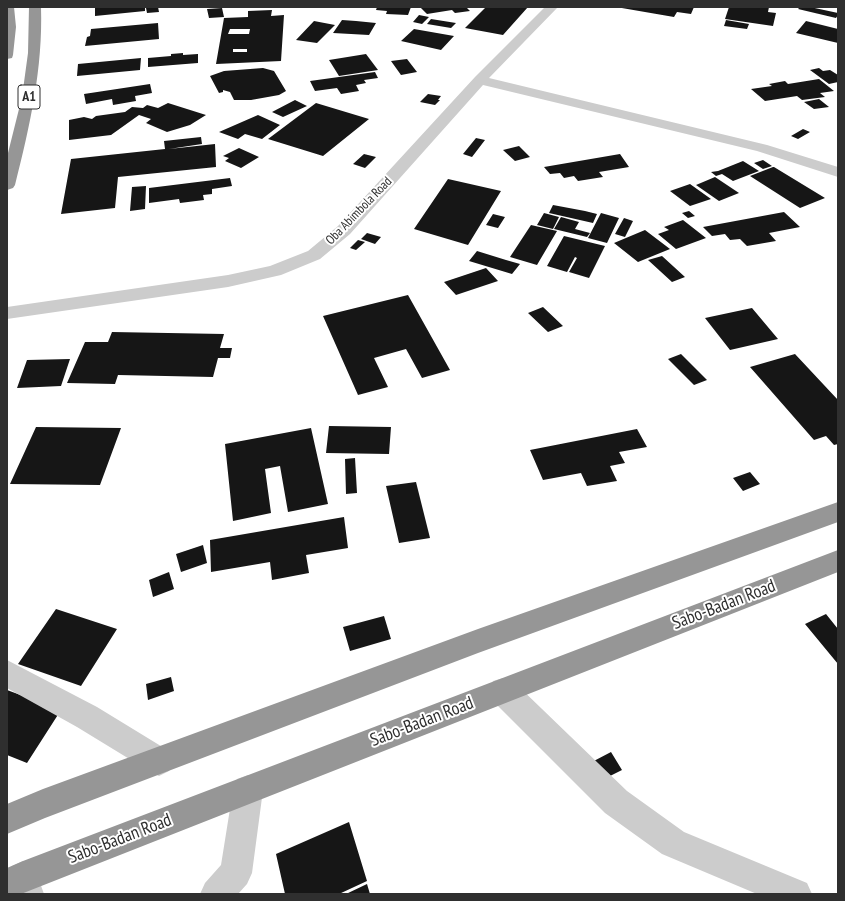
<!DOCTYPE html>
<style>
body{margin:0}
#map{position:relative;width:845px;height:901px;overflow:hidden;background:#fff;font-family:"PT Sans Narrow",sans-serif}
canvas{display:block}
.frame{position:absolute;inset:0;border:8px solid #2f2f2f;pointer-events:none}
</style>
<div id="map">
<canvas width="845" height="901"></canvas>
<div class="frame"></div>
</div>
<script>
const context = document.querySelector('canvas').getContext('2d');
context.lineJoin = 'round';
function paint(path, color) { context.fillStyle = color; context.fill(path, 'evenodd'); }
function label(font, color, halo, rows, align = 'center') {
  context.font = font + ' "PT Sans Narrow",sans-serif'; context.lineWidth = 4; context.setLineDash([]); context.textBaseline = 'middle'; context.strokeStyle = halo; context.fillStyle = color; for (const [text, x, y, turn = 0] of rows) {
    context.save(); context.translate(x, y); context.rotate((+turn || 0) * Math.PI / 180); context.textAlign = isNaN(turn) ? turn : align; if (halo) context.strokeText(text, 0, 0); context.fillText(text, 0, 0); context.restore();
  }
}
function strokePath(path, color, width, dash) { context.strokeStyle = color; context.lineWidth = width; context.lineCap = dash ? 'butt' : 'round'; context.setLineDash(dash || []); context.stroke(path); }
paint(new Path2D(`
 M 95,7 L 145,7 L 145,11 L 95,16 Z
 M 153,7 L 158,7 L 159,12 L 147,13 L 146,8 Z
 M 377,7 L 411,7 L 408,15 L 386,14 L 387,11 L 376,10 Z
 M 420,7 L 469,7 L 467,8 L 470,11 L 455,13 L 452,10 L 427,14 Z
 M 486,7 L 528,7 L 503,35 L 465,28 Z
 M 616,7 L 694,7 L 691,14 L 677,12 L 674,17 Z
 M 729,7 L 769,7 L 768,12 L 776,13 L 773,26 L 725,19 Z
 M 800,7 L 810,7 L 838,13 L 838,15 L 836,18 L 798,9 Z
 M 222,8 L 224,17 L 209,18 L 207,9 Z
 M 272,10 L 271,16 L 284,15 L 281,61 L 216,64 L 224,18 L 248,17 L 248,11 ZM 230,29 L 250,29 L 249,34 L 228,34 ZM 233,49 L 247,49 L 247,52 L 233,52 Z
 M 419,15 L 429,17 L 422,24 L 413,22 Z
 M 431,19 L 456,23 L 451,28 L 427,24 Z
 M 342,20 L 356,21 L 376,23 L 369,35 L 333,33 Z
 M 726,20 L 749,24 L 747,29 L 724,26 Z
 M 314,21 L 335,25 L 317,43 L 296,40 Z
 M 806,21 L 838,29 L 838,43 L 796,33 Z
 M 158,23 L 159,39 L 85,46 L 87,37 L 90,36 L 91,29 Z
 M 414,29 L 454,36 L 441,50 L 401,41 Z
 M 183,53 L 183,55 L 198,54 L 198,63 L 148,67 L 148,58 L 171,56 L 171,54 Z
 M 366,54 L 378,70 L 339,76 L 329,60 Z
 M 141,58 L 140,70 L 77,76 L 78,64 Z
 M 407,59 L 417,72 L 401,75 L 391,61 Z
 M 263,68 L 274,71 L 286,91 L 279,95 L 251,100 L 234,100 L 230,92 L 223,90 L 223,92 L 219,93 L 210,76 L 224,71 Z
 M 819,68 L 823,71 L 830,70 L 838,75 L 838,82 L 829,84 L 810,70 Z
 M 375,72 L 378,78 L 364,80 L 366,83 L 356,85 L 359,91 L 341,94 L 337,88 L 315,91 L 310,81 Z
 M 819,79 L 834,91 L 820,93 L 825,97 L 802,100 L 797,96 L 765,101 L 751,89 L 772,86 L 769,84 L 785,81 L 788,84 Z
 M 150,84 L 152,93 L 135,96 L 136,101 L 113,105 L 112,99 L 86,104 L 84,94 Z
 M 428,94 L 441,96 L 438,100 L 440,100 L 435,105 L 420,102 Z
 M 819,99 L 829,107 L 814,109 L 804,102 Z
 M 295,100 L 307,106 L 283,117 L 272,112 Z
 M 168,103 L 206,115 L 190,125 L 167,132 L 146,123 L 151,119 L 139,115 L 111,135 L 69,140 L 69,120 L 84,117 L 92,119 L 96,116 L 125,112 L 132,107 L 143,108 L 147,105 L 158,108 Z
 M 316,103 L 369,119 L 323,156 L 268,139 Z
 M 258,115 L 280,125 L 262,139 L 245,134 L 238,139 L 219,132 Z
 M 803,129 L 810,132 L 798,139 L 791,136 Z
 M 201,137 L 202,144 L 169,149 L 215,144 L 216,167 L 118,177 L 115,208 L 61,214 L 71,159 L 165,149 L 164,141 Z
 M 476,138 L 485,140 L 472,157 L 463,154 Z
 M 519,146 L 530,157 L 515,161 L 503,150 Z
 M 239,148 L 259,157 L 241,168 L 225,161 L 229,158 L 223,156 Z
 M 364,154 L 376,157 L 365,168 L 353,164 Z
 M 620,154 L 629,167 L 599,172 L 603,177 L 578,181 L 574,176 L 564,178 L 560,173 L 550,174 L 544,167 Z
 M 763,160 L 772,166 L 763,169 L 754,163 Z
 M 743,161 L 759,171 L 733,181 L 722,174 L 716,176 L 711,172 L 718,171 Z
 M 773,167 L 774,167 L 825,198 L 800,208 L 750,176 Z
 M 715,177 L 739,193 L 719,201 L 696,185 Z
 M 230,178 L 232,186 L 212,189 L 212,194 L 203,195 L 204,200 L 180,203 L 179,199 L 149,203 L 149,188 Z
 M 448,179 L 501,191 L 468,245 L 414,229 Z
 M 690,184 L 711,199 L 690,206 L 670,191 Z
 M 146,186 L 145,209 L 130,211 L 132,187 Z
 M 553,205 L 585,211 L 597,214 L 593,223 L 549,213 Z
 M 689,211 L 695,216 L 688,218 L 682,213 Z
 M 784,212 L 800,227 L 769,233 L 776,241 L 747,246 L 740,239 L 730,240 L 725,234 L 712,236 L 703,227 Z
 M 544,213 L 559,217 L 553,229 L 537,225 Z
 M 601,213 L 619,218 L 607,243 L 588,238 Z
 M 493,214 L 505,217 L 498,228 L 486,225 Z
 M 561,217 L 579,222 L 575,229 L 590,233 L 587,237 L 554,229 Z
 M 624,218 L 633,221 L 625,237 L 615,234 Z
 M 683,220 L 706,238 L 676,249 L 658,234 L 669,230 L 664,227 Z
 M 531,225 L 557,231 L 537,265 L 510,257 Z
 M 645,230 L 670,249 L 638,262 L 614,243 Z
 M 367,233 L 381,237 L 375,244 L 361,239 Z
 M 564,236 L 605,246 L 589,278 L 569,272 L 577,258 L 575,257 L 567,272 L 547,266 Z
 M 358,240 L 365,242 L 356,250 L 350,248 Z
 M 477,251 L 506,260 L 520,264 L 512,274 L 469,261 Z
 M 662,256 L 685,277 L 672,282 L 648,260 Z
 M 486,268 L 498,281 L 456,295 L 444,282 Z
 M 408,295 L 450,370 L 422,378 L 406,349 L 374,358 L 388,387 L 358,395 L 323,316 Z
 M 543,307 L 563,326 L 548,332 L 528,313 Z
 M 752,308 L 778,339 L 730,350 L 705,318 Z
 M 112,332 L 224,334 L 220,348 L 232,348 L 230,358 L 218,358 L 213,377 L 118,375 L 115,384 L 67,383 L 85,342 L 108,342 Z
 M 681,354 L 707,380 L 694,385 L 668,359 Z
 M 795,354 L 838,400 L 838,444 L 834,445 L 826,436 L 814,440 L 750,367 Z
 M 70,359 L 61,386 L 17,388 L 27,360 Z
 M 329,426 L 391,427 L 389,454 L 326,453 Z
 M 36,427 L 121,428 L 100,485 L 10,484 Z
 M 311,428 L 328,504 L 288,512 L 280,466 L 265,469 L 271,513 L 233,521 L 225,444 Z
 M 637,429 L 647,447 L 619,452 L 625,463 L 610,466 L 617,481 L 587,486 L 581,473 L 543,480 L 530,450 Z
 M 355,458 L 357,493 L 346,494 L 345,459 Z
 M 750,472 L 760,484 L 743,491 L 733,478 Z
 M 416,482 L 430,538 L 399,543 L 386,486 Z
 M 344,517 L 348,548 L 306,555 L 309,573 L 272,580 L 270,562 L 211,572 L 210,540 Z
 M 203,545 L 207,563 L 181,572 L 176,554 Z
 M 169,572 L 174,589 L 153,597 L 149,580 Z
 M 56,609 L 117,629 L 81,686 L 18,664 Z
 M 826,614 L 838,629 L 838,664 L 805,624 Z
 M 384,616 L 391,639 L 350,651 L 343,627 Z
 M 171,677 L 174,691 L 148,700 L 146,684 Z
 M 7,690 L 61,710 L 27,763 L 7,755 Z
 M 611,752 L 622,770 L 600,781 L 590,763 Z
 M 349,822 L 367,881 L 339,894 L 285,894 L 276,854 Z
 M 367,884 L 370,894 L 346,894 Z`), '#161616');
paint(new Path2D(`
 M 545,7 L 558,7 L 489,78 L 767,145 L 838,167 L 838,177 L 757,151 L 483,85 L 350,234 L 320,259 L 281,275 L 228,287 L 7,319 L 7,307 L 228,275 L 270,266 L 308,251 L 338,226 L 475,77 Z
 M 7,660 L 97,707 L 169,751 L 174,761 L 169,771 L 159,776 L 149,771 L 77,727 L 7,688 Z
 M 503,678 L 513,681 L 627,791 L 684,832 L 807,883 L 812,894 L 757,894 L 662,854 L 605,813 L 493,701 L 489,691 L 493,681 Z
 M 248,775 L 259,779 L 263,790 L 252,873 L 247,884 L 238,894 L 200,894 L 205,883 L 221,865 L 233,790 L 237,779 Z
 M 23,861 L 34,866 L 44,894 L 12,894 L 7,877 L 12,866 Z`), '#ccc');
paint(new Path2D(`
 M 7,7 L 14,7 L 16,27 L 13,55 L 12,58 L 7,59 Z
 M 29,7 L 41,7 C 43,68 30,126 15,185 L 13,188 L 7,190 L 7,157 L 22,97 L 28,53 Z
 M 838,502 L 838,522 L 478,653 L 45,818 L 7,834 L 7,804 L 43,789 L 478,629 Z
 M 838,550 L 838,572 L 21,894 L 7,894 L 7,868 L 23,861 Z`), '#969696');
label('13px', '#2f2f2f', '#fff', [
 ["Oba Abimbola Road",359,211,-46]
]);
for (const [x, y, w] of [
 [29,97,22]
]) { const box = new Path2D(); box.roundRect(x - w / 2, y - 12, w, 24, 3); context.fillStyle = '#fff'; context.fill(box); strokePath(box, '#2f2f2f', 1); }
label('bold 14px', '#2f2f2f', null, [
 ["A1",29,97]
]);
label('18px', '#2f2f2f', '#fff', [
 ["Sabo-Badan Road",724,605,-21],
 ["Sabo-Badan Road",422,722,-21],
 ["Sabo-Badan Road",120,839,-21]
]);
</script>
